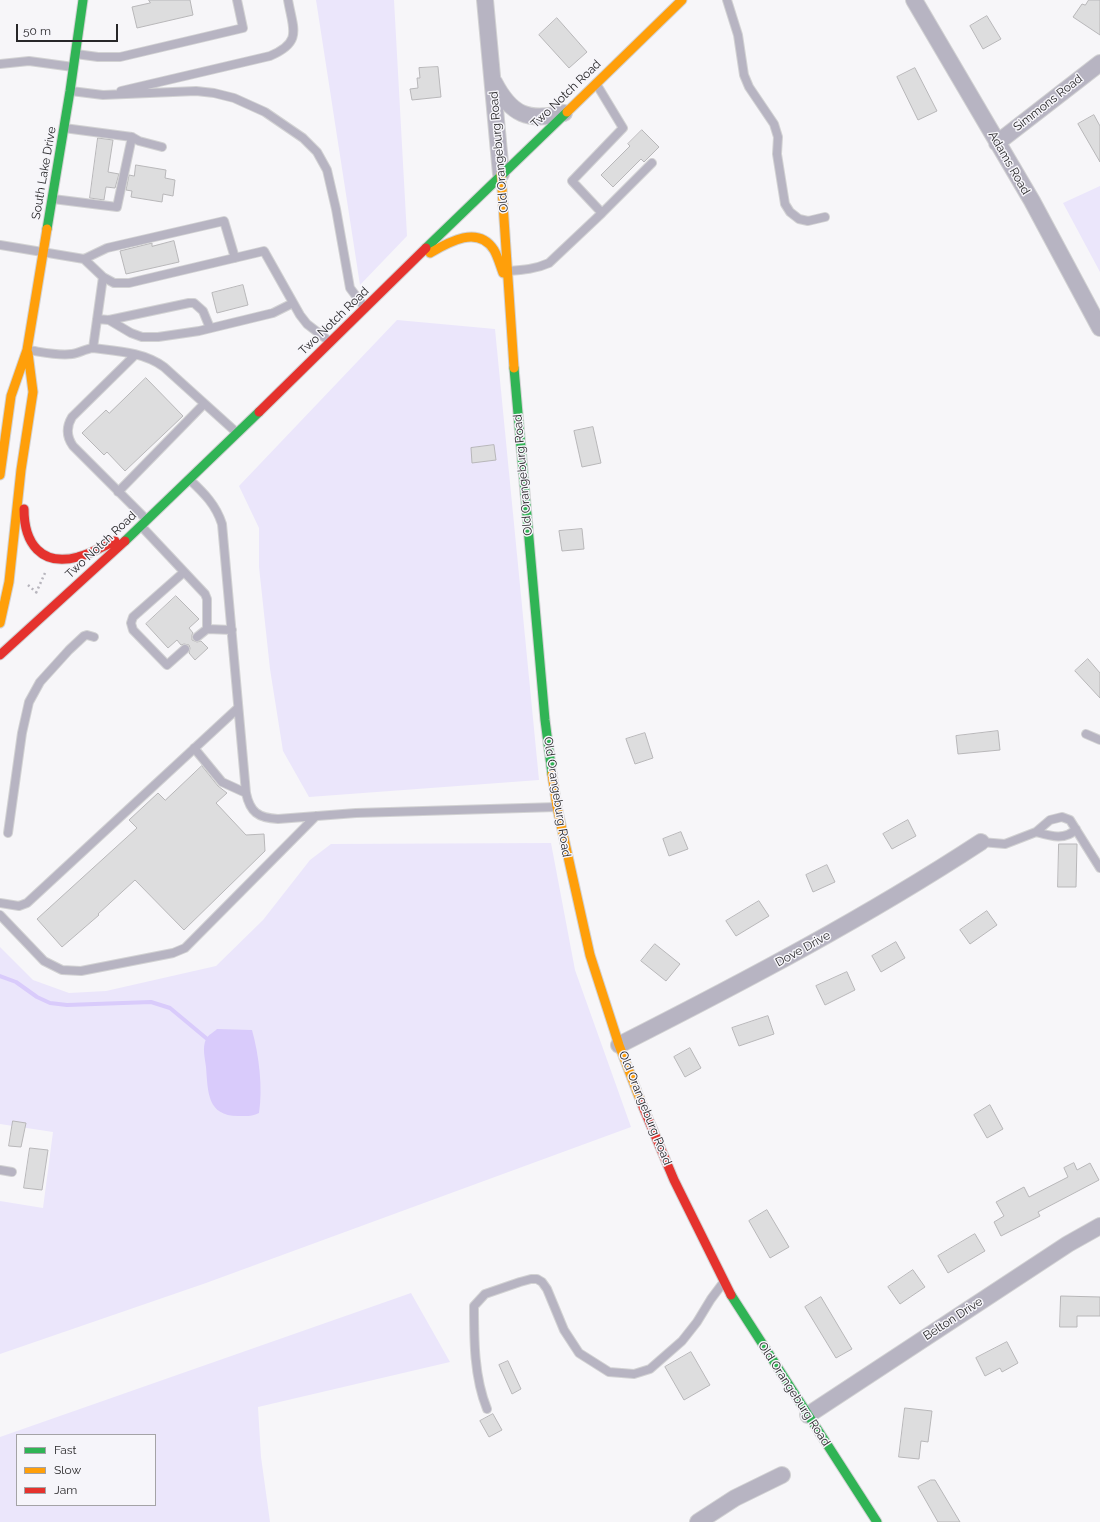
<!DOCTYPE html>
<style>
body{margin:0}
#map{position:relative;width:1100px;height:1522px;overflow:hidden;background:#f7f6f9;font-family:Raleway,sans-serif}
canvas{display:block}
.legend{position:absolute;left:16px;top:1434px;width:140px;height:72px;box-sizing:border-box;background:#f6f5fa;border:1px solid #a4a3a6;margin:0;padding:5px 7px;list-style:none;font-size:12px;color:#282729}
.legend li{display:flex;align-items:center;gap:8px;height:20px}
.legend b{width:20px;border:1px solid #a4a3a6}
.scale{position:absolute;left:16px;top:24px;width:102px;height:18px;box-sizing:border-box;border:2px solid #282729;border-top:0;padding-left:5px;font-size:12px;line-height:14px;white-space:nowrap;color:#282729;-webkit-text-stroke:3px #f6f5fa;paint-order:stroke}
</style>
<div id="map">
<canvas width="1100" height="1522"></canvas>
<ul class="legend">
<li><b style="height:5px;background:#30b455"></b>Fast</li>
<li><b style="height:5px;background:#ff9f0a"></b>Slow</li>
<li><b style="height:5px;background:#e5322d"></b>Jam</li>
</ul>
<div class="scale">50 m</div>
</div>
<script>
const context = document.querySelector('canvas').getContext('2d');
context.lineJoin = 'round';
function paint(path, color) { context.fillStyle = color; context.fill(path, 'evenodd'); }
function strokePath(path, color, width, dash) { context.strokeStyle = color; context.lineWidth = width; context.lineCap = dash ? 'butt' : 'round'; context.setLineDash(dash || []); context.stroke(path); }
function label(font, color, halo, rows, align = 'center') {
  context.font = font + ' Raleway,sans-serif'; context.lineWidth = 3; context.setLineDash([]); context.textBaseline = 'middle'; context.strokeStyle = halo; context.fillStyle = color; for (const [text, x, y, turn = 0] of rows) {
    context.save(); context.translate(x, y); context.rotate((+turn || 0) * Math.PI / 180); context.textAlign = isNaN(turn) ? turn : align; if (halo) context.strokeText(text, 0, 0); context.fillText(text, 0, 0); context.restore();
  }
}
paint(new Path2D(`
 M 316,0 L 394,0 L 407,236 L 360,285 Z
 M 1100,186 L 1100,272 L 1063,203 Z
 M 397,320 L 495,329 L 539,780 L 309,797 L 283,751 L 270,669 L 259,567 L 259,528 L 239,486 Z
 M 551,843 L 575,970 L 631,1127 L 206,1283 L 0,1354 L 0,1201 L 43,1208 L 53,1132 L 0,1124 L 0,947 L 33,980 L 69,993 L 106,991 L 216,966 L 263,920 L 310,860 L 331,844 Z
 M 411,1293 L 450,1362 L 258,1407 L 261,1457 L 270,1522 L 0,1522 L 0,1437 ZM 17,1435 L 155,1435 L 155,1505 L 17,1505 Z`), '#ebe6fb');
paint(new Path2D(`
 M 217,1029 L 252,1030 C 259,1055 263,1088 259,1113 C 252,1117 245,1116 238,1116 C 207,1116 208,1092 206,1067 C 205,1058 202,1048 206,1039 C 208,1035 214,1032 217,1029 Z`), '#d9cbfb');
strokePath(new Path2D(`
 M 0,976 L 16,982 L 37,997 L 50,1003 L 67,1005 L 151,1002 L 170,1008 L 206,1038`), '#d9cbfb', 4);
const building = new Path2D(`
 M 149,0 L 190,0 L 193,15 L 137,28 L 132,7 L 150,3 Z
 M 1089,0 L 1100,0 L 1100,35 L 1073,17 L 1082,4 L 1085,5 Z
 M 987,16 L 1001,39 L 983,49 L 970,26 Z
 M 557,18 L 587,52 L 569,68 L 539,35 Z
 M 438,67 L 441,97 L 412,100 L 410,89 L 418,88 L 417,78 L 420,78 L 419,68 Z
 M 915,68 L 937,111 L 918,120 L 897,77 Z
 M 1094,115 L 1100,126 L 1100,162 L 1078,124 Z
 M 642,130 L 659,147 L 644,162 L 641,159 L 613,187 L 601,175 L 630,146 L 628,144 Z
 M 98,138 L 113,140 L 108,172 L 119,174 L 115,188 L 106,187 L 104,200 L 90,198 Z
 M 136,165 L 166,170 L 165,178 L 175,180 L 173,196 L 163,194 L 162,202 L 131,197 L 132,191 L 126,190 L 129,175 L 134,176 Z
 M 174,241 L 179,262 L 126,274 L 120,251 L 152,243 L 152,246 Z
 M 243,285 L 248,305 L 217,313 L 212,293 Z
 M 146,378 L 183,416 L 125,471 L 107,452 L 104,455 L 82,433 L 106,410 L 109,413 Z
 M 593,427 L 601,463 L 582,467 L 574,431 Z
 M 494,445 L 496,460 L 472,463 L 471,448 Z
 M 582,529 L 584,549 L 562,551 L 559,531 Z
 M 176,596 L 199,619 L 189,628 L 193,633 L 192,635 L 192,640 L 197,642 L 201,641 L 208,648 L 195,660 L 189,653 L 190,648 L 189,645 L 184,644 L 181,645 L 177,640 L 168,648 L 146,624 Z
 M 1088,659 L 1100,673 L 1100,698 L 1075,671 Z
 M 998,731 L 1000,750 L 958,754 L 956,736 Z
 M 645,733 L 653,758 L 635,764 L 626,739 Z
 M 202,766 L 218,786 L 227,793 L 216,803 L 246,835 L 264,834 L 265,851 L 184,930 L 135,880 L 98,914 L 99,915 L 62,947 L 37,919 L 137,828 L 129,820 L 158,793 L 165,800 Z
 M 908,820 L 916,836 L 892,849 L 883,834 Z
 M 681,832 L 688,849 L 669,856 L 663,839 Z
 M 1059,844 L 1077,844 L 1076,887 L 1058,887 Z
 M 827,865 L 835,882 L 813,892 L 806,875 Z
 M 759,901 L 769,916 L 736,936 L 726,921 Z
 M 987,911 L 997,925 L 970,944 L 960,930 Z
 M 896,942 L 905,958 L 881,972 L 872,956 Z
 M 655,944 L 680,964 L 666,981 L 641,961 Z
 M 847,972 L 855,990 L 825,1005 L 816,986 Z
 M 768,1016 L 774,1034 L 739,1046 L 732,1028 Z
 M 690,1048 L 701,1068 L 685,1077 L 674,1057 Z
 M 990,1105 L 1003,1129 L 987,1138 L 974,1115 Z
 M 13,1121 L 26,1123 L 21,1147 L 9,1146 Z
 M 30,1148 L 48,1150 L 42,1190 L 24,1188 Z
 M 1074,1163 L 1077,1170 L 1090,1163 L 1099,1180 L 1038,1212 L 1040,1216 L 1001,1236 L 994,1222 L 1004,1216 L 996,1202 L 1024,1187 L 1029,1197 L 1068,1177 L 1064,1168 Z
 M 767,1210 L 789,1247 L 770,1258 L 749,1221 Z
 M 975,1234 L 985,1251 L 948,1273 L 938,1256 Z
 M 913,1270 L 925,1287 L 900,1304 L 888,1287 Z
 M 1061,1296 L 1100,1297 L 1100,1316 L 1077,1316 L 1077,1327 L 1060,1327 Z
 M 821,1297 L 852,1349 L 836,1358 L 805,1307 Z
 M 1007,1342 L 1018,1363 L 1002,1372 L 1000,1368 L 985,1376 L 976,1358 Z
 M 691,1352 L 710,1385 L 684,1400 L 665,1367 Z
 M 508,1361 L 521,1389 L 512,1394 L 499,1365 Z
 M 905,1408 L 932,1411 L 928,1442 L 921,1441 L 919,1459 L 899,1457 Z
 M 493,1414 L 502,1430 L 489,1437 L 480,1421 Z
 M 931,1480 L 935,1480 L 960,1522 L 938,1522 L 918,1487 Z`);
paint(building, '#ddddde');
strokePath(building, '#b8b7b9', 1);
const lane = new Path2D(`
 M 727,0 L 738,35 L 744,75 L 749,87 L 774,124 L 778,137 L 777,154 L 785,204 L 790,212 L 799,219 L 808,221 L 825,217
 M 76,54 L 98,57 L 120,57 L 243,28 L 237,0
 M 0,64 L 29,61 L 73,67
 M 71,91 L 103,95 L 196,91 L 214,93 L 234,98 L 265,112 L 303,138 L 317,152 L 327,170 L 336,209 L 350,288 L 365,308
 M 121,91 L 270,56 C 303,42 293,29 288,0
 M 132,137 L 139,141 L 162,147
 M 53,199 L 117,207 L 132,137 L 64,128
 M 602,213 L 652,163
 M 0,245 L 84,259 L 103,277 L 114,283 L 129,283 L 264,251 L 300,315 L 307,324 L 329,341
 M 84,259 L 107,248 L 224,221 L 235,258
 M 508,271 C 523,270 536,269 549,263 L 602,213 L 572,181 L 623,128 L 597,85
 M 97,319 L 109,320 L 189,303 L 194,303 L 203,311 L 210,328
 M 109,320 L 131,333 L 142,337 L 158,337 L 199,331 L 273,313 L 293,303
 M 93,348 L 103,277
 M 28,350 C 42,352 58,356 72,354 C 79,353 85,349 93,348 C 117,351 144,352 164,367 L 236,432
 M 135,355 L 72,417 C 66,427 66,436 73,446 L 146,519
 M 190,480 C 204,493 216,505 222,524 L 246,793 C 250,812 258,818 278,819 L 356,813 L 557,807
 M 118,492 L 204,404
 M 142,527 L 205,594 L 207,599 L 207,629
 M 184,572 L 133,617 L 131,623 L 133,630 L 167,665 L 185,649
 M 197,637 L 207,629 L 232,630
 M 1086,734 L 1100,740
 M 194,748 L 222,782 L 246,793
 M 1036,832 C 1050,836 1065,841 1076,829
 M 8,833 L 22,733 L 29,702 L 40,682 L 69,650 L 84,636 L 87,635 L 94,637
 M 981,842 L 1005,844 L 1036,832 L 1050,820 L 1062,817 L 1070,820 L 1100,868
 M 0,903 L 19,906 L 27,903 L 238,708
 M 0,915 L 44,961 L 62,970 L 81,971 L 173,953 L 185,948 L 316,816
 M 0,1170 L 12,1172
 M 487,1409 C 474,1377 474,1340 474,1306 L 485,1294 L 520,1282 L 531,1279 L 537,1279 L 542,1282 L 547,1289 L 564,1330 L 579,1353 L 609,1372 L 634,1374 L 650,1369 L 682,1341 L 697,1322 L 711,1299 L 723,1283`);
const street = new Path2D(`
 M 485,0 L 501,174
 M 914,0 L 1032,201 L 1100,328
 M 494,82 C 511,115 528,122 564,113
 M 997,143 L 1100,63
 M 619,1045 C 743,982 865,918 981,842
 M 808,1415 L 1068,1244 L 1100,1226
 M 698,1522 L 735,1498 L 782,1475`);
const fast = new Path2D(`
 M 47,229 L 70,91 L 83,0
 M 426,248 L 567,112
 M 514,368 L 545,720 L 552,774
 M 125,541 L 259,412
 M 731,1295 L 877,1522`);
const slow = new Path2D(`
 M 567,112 L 682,0
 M 501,174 L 514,368
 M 430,253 C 449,242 478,225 494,250 C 498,257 500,265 503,273
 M 0,475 L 11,396 L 27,350 L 47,229
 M 0,623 L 9,582 L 21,470 L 33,392 L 28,353
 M 552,774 L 557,807 L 590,955 L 619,1045 L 641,1102`);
const jam = new Path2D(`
 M 259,412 L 426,248
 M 24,509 C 24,543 41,567 78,557 C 91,554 103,546 115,541
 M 0,655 L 125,541
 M 641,1102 L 674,1180 L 731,1295`);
strokePath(lane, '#d2d2d3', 10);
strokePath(street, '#d2d2d3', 18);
strokePath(fast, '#d2d2d3', 11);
strokePath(slow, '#d2d2d3', 11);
strokePath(jam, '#d2d2d3', 11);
strokePath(new Path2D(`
 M 28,585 L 37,593
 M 36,593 L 45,573`), '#b7b5bd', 2.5, [2, 3]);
strokePath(lane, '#b7b4c2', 8);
strokePath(street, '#b7b4c2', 16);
strokePath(fast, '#30b455', 9);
strokePath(slow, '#ff9f0a', 9);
strokePath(jam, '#e5322d', 9);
label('12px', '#282729', '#f6f5fa', [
 ["Two Notch Road",566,94,-44],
 ["Simmons Road",1048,103,-38],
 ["Old Orangeburg Road",499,152,-95],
 ["Adams Road",1009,163,60],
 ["South Lake Drive",44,173,-80],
 ["Two Notch Road",334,321,-44],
 ["Old Orangeburg Road",523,475,-95],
 ["Two Notch Road",101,545,-43],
 ["Old Orangeburg Road",557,797,81],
 ["Dove Drive",803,949,-29],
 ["Old Orangeburg Road",645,1108,68],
 ["Belton Drive",953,1319,-33],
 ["Old Orangeburg Road",794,1394,57]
]);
</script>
